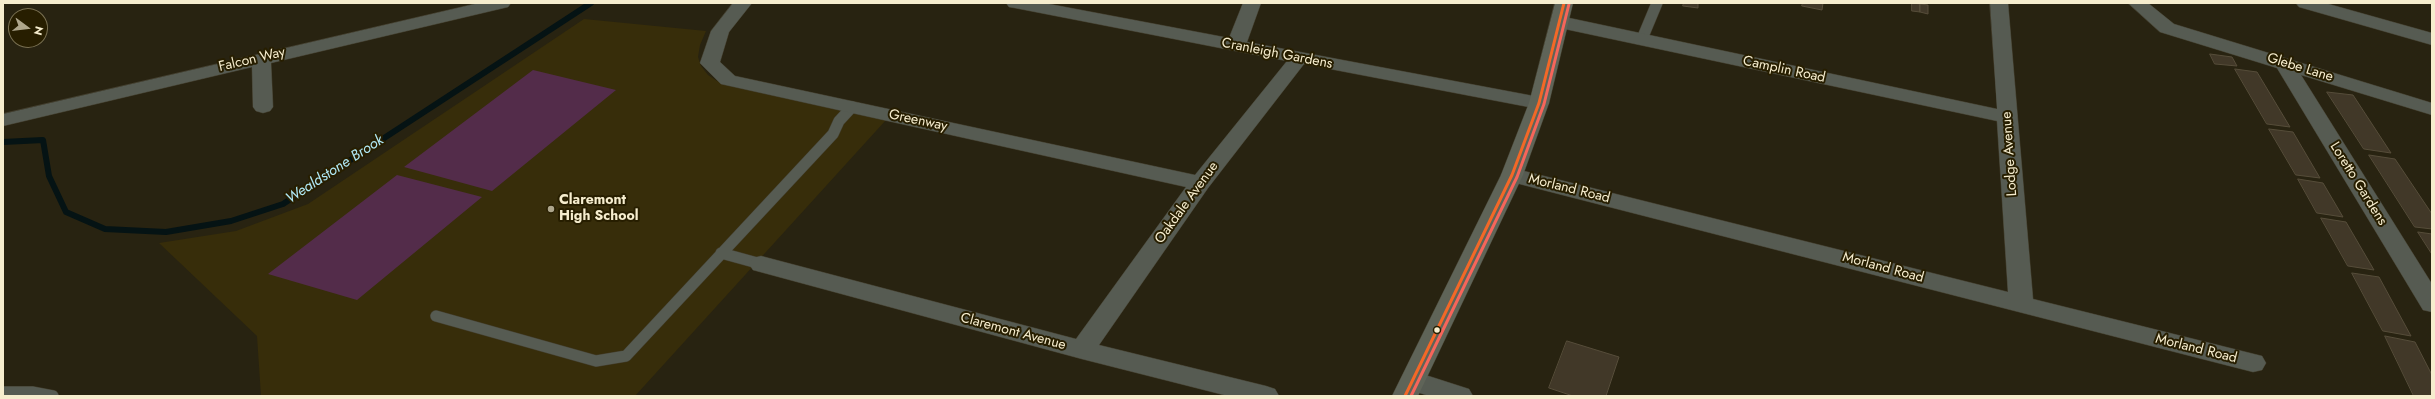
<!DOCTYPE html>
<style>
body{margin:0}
#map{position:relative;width:2435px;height:399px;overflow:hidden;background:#282311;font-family:Jost,sans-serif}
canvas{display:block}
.frame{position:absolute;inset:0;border:4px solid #f6edce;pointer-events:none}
.north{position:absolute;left:8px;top:8px;width:40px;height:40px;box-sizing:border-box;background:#271e00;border:1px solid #7a7152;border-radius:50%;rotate:105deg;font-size:11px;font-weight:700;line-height:16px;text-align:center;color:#f6edce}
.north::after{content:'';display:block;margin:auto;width:14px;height:18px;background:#aea68c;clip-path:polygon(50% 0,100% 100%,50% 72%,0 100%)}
</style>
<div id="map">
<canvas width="2435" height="399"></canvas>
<div class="frame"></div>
<div class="north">N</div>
</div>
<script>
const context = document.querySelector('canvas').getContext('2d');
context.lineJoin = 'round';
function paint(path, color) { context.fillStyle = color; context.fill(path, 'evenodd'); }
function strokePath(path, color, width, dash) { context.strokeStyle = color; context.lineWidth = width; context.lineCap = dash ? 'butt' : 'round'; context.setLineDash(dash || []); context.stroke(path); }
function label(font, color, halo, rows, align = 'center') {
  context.font = font + ' Jost,sans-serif'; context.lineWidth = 4; context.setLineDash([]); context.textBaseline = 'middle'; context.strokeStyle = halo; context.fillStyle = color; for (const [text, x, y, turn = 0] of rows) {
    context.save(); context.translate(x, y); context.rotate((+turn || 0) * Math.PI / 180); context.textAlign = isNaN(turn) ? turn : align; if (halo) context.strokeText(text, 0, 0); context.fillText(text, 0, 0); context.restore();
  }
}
paint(new Path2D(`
 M 584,19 L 706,31 L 700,45 L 698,57 L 701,66 L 708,75 L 717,81 L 886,120 L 635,396 L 261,396 L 257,336 L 159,243 L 236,231 L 308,204 Z`), '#372d0a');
paint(new Path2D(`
 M 533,70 L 616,90 L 492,191 L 404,167 Z
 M 397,175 L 482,197 L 357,300 L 268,274 Z`), '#532c4a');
strokePath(new Path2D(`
 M 3,142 L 43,140 L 49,176 L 66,212 L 105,229 L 166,232 L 231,221 L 283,204 L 591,3`), '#051314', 6);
const building = new Path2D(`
 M 1684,3 L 1698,3 L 1698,8 L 1683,6 Z
 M 1803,3 L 1823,3 L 1822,10 L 1802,6 Z
 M 1912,3 L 1920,4 L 1920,12 L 1912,11 Z
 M 1920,4 L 1928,5 L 1928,14 L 1920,12 Z
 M 2210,54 L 2232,57 L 2237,66 L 2215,64 Z
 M 2235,69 L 2257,72 L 2290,127 L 2267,124 Z
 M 2327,92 L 2353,95 L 2391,153 L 2364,149 Z
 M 2269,129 L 2293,132 L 2320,178 L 2296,175 Z
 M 2369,155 L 2395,159 L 2432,214 L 2432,229 L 2415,227 Z
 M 2298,179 L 2323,183 L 2343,217 L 2317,213 Z
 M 2321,218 L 2346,222 L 2374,270 L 2348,266 Z
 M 2418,232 L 2432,234 L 2432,254 Z
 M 2352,273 L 2379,277 L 2411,336 L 2383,331 Z
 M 2385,336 L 2415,342 L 2432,375 L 2432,396 L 2414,396 Z
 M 1567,341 L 1619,357 L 1606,396 L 1573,396 L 1549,388 Z`);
paint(building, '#413828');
strokePath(building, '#564d3a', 1);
const service = new Path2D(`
 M 1642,39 L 1657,3
 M 721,253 L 761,264
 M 436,316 L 596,361 L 626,356 L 833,134 L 839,121 L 852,107
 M 3,392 L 32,392 L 53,396`);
const minor = new Path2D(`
 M 479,3 L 511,3 L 508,7 L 271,63 L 273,107 L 270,111 L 263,113 L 256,111 L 253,107 L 252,67 L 3,126 L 3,114 Z
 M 733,3 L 752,3 L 729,32 L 720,62 L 735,76 L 1195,175 L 1287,61 L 1015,8 L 1009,7 L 1006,3 L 1044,3 L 1229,38 L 1243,3 L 1261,3 L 1247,42 L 1539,97 L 1546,99 L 1549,103 L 1546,107 L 1539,109 L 1304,64 L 1208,188 L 1099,345 L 1266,386 L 1275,389 L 1279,396 L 1228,396 L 1082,359 L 753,270 L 749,264 L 753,258 L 761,256 L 1076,339 L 1186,187 L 721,84 L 700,63 L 711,31 Z
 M 1990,3 L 2008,3 L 2033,299 L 2262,356 L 2266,363 L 2262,370 L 2253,372 L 1504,180 L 1501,175 L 1504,170 L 1512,168 L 2008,292 L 1997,121 L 1560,28 L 1553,26 L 1551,22 L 1553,18 L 1560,16 L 1997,109 Z
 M 2128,3 L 2148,3 L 2174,24 L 2432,103 L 2432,115 L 2301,75 L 2432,284 L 2432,312 L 2423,310 L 2277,68 L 2160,32 Z
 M 2296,3 L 2325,3 L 2432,33 L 2432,45 L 2299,7 Z
 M 1413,371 L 1469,389 L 1473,396 L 1429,396 L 1404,388 L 1400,381 L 1404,374 Z`);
const primary = new Path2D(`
 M 1555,3 L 1573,3 L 1549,103 L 1523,175 L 1418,396 L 1392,396 L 1501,175 L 1529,103 Z`);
strokePath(service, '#433e2d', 12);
strokePath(minor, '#433e2d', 1);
strokePath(primary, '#433e2d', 1);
strokePath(service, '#565b52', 11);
paint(minor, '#565b52');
paint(primary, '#5f6458');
strokePath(new Path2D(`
 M 1405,396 L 1512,175 L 1539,103 L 1564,3`), '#f36827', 3);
strokePath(new Path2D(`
 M 1411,396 L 1517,177 L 1544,104 L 1569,4`), '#f6655a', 3);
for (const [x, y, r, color] of [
 [551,209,4,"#aea68c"],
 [1437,330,3.5,"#f6edce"]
]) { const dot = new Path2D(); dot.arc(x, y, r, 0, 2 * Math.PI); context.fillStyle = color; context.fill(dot); strokePath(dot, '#271e00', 1.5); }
label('14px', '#f6edce', '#271e00', [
 ["Cranleigh Gardens",1277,54,11],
 ["Falcon Way",252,60,-13],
 ["Glebe Lane",2300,68,17],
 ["Camplin Road",1784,70,12],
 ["Greenway",918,121,12],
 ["Lodge Avenue",2010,154,-94],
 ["Loretto Gardens",2358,184,58],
 ["Morland Road",1569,189,14],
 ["Oakdale Avenue",1187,203,-54],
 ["Morland Road",1883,268,15],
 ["Claremont Avenue",1013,332,15],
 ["Morland Road",2196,349,14]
]);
label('bold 14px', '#f6edce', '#271e00', [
 ["Claremont",559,201],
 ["High School",559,217]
], 'left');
label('italic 15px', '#b0e8f5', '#271e00', [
 ["Wealdstone Brook",335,170,-33]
]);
</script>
